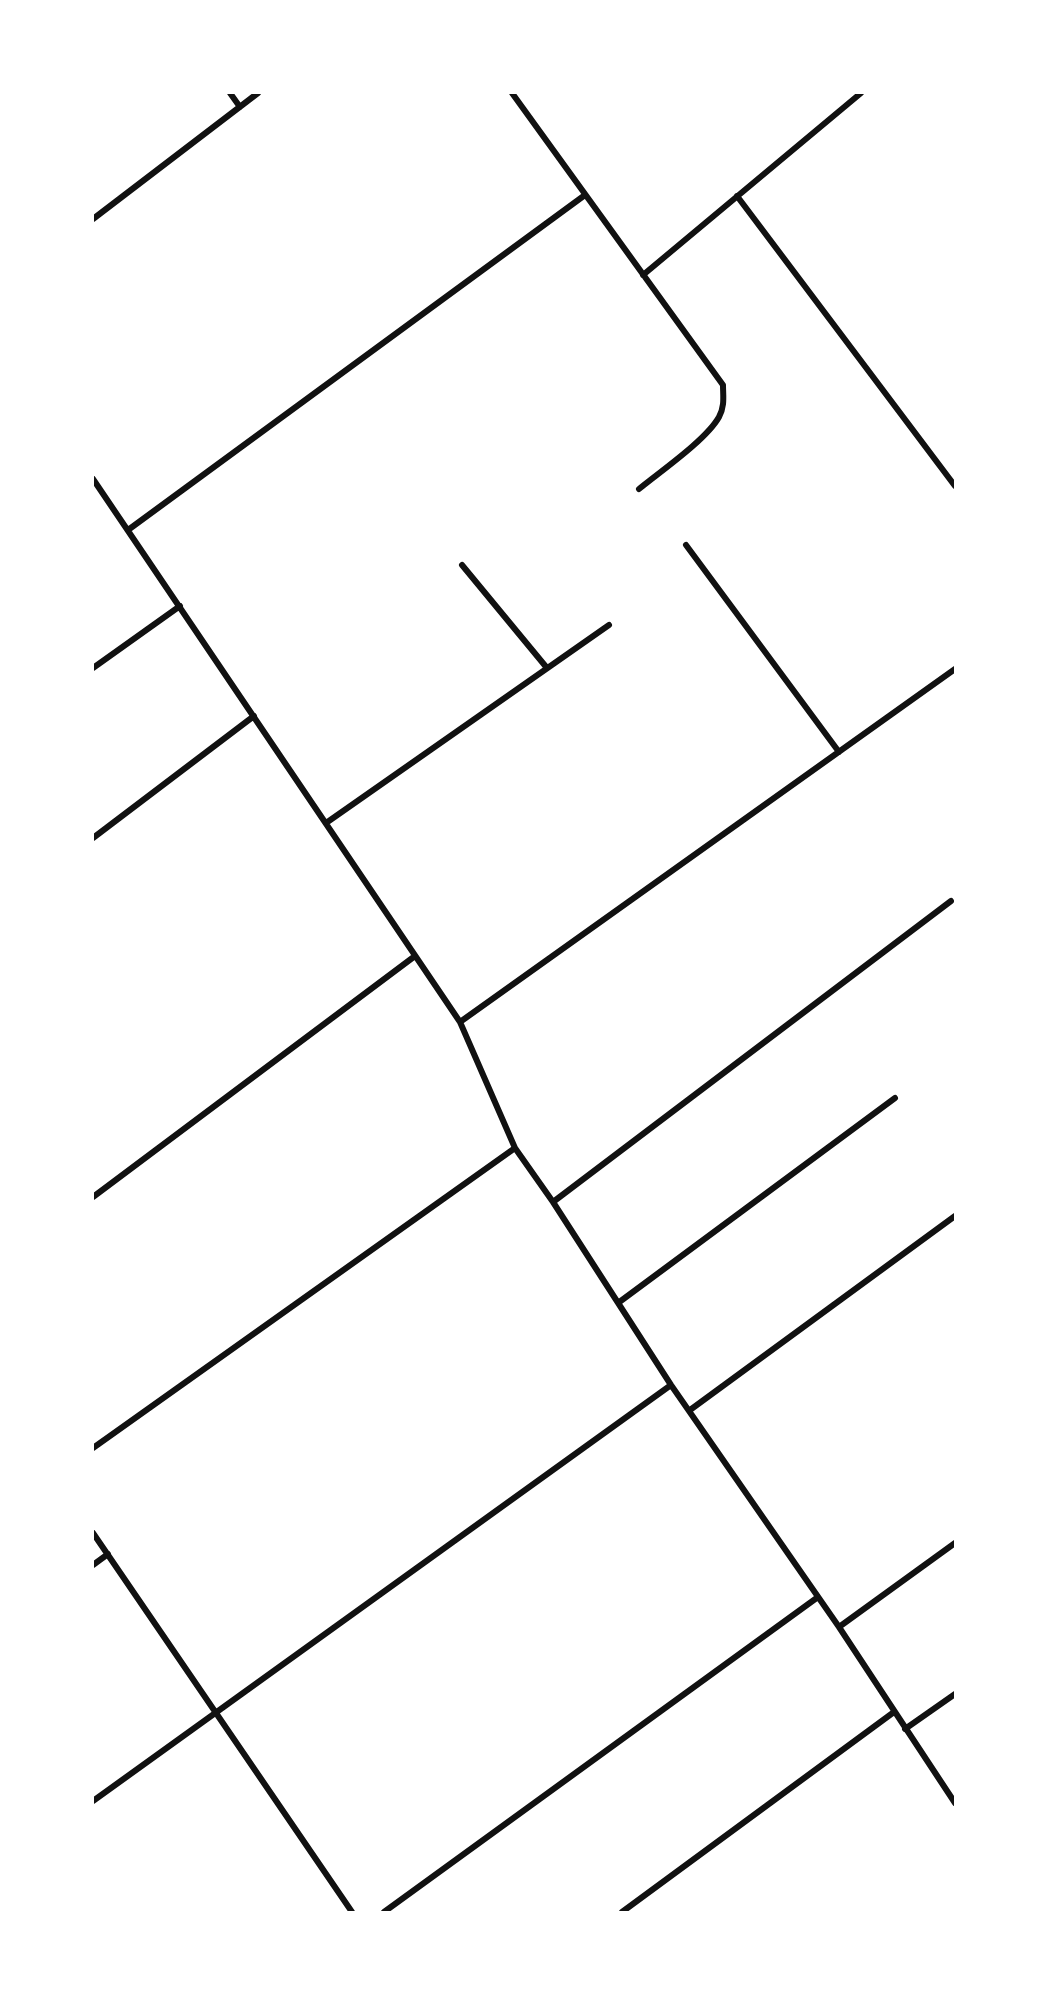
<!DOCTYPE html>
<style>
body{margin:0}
#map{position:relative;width:1048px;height:2005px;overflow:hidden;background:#fff;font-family:"Sofia Sans Condensed",sans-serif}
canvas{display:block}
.frame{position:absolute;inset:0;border:94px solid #fff;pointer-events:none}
</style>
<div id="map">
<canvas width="1048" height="2005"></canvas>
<div class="frame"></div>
</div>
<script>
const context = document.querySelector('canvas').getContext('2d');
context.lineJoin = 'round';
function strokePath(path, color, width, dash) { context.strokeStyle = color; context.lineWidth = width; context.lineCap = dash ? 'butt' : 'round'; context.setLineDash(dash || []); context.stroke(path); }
strokePath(new Path2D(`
 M 230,93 L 240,107
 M 512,93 L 723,385 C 723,396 725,406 719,417 C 706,440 661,471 639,489
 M 737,196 L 955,486
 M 93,219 L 258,93
 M 643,275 L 861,93
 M 93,479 L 460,1022 L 515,1148 L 553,1202 L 671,1385 L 839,1627 L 955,1803
 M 128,530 L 585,195
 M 686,545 L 839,752
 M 462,565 L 547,668
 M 93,668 L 180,606
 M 326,823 L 609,625
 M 93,838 L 254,716
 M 460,1022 L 955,669
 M 93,1197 L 415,956
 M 553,1202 L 951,901
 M 618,1303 L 895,1098
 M 690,1410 L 955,1216
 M 93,1448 L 515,1148
 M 93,1533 L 352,1912
 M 93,1565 L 108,1554
 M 839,1627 L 955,1543
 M 905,1729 L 955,1694
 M 93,1801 L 671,1385
 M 384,1912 L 818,1597
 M 622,1912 L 894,1712`), '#111', 6);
</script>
